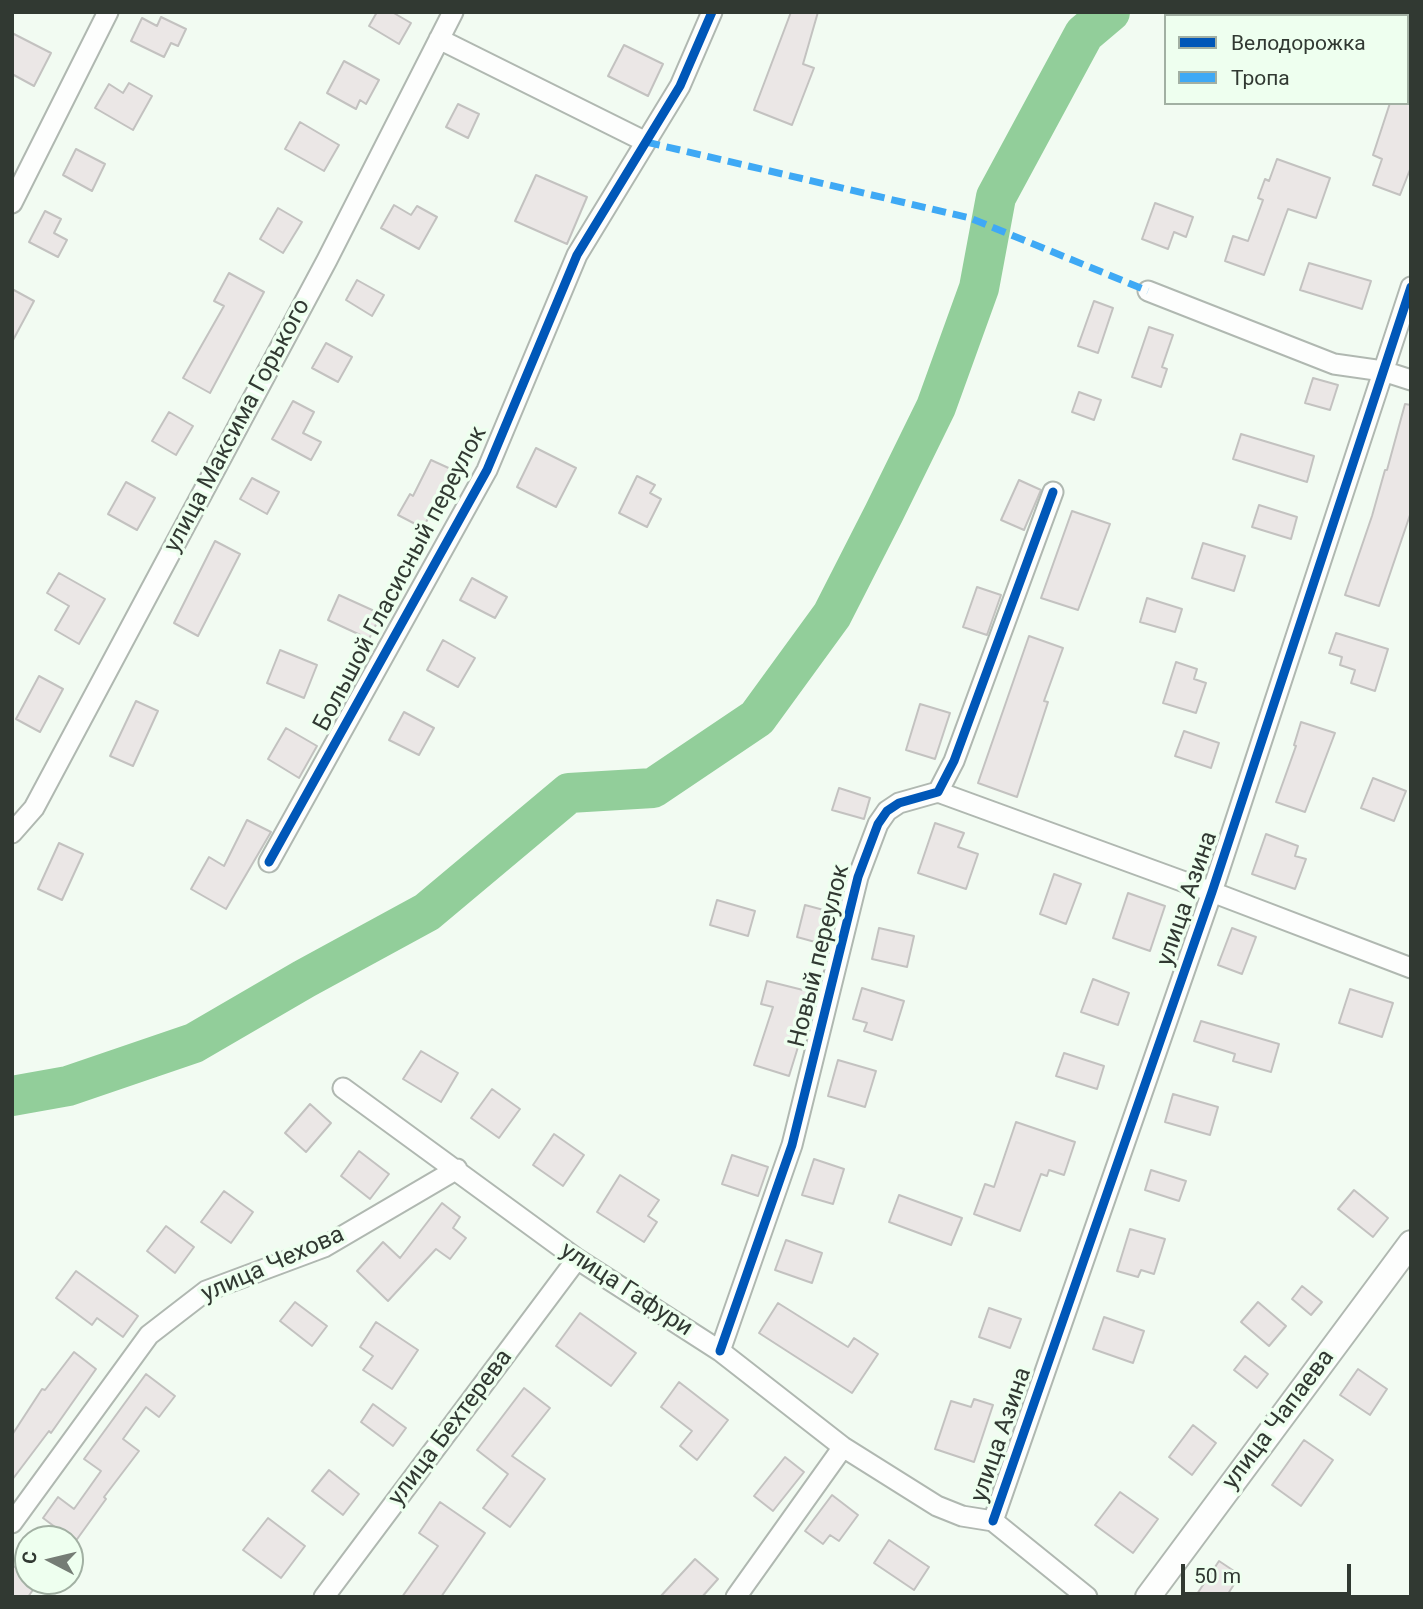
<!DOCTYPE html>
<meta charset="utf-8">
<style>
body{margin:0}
#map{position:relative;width:1423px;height:1609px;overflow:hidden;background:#f2fbf2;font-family:Roboto,sans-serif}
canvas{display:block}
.frame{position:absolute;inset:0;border:14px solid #313932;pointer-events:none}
.legend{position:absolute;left:1164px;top:14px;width:245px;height:91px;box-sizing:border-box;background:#eeffef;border:2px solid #a2b0a3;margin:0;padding:9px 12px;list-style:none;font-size:21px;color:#313932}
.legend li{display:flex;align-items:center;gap:14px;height:35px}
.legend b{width:35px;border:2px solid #a2b0a3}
.north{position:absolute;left:14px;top:1525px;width:70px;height:70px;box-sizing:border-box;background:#eeffef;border:2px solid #a2b0a3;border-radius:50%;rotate:277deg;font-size:19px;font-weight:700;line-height:28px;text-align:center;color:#313932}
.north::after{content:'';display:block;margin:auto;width:24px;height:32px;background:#757d75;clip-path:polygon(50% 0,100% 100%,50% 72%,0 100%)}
.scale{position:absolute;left:1181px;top:1564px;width:170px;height:32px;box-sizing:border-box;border:4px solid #313932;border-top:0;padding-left:9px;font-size:21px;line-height:24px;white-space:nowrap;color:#313932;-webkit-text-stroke:5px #eeffef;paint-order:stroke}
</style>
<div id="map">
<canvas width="1423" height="1609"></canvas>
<div class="frame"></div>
<ul class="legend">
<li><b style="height:9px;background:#0057b8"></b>Велодорожка</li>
<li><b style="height:9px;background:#3fa9f5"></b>Тропа</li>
</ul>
<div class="north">С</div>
<div class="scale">50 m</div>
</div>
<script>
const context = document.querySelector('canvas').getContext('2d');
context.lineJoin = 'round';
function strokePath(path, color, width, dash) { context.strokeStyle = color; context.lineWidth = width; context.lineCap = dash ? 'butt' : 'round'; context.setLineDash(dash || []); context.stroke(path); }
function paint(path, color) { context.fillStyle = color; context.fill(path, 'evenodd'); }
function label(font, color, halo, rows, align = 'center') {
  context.font = font + ' Roboto,sans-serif'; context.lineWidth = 7; context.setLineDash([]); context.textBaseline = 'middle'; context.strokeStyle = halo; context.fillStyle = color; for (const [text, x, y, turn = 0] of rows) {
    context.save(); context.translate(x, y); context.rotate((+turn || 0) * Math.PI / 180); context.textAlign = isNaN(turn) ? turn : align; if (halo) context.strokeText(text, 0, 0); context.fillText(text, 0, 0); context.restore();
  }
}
strokePath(new Path2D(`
 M 12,1096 L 68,1086 L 194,1043 L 304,979 L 427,912 L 569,793 L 653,788 L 757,718 L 832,615 L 884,513 L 936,407 L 979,288 L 996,197 L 1084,34 L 1110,12`), '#92ce9a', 40);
const building = new Path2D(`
 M 377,12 L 392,12 L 411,23 L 399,44 L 369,26 Z
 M 791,12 L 818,12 L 803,64 L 814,68 L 792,125 L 754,110 Z
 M 161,17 L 186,29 L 178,46 L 171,43 L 164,57 L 131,41 L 142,18 L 157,26 Z
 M 12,33 L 51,53 L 34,86 L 12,74 Z
 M 624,45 L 663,64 L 648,96 L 608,76 Z
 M 344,61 L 379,80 L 366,104 L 360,100 L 356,109 L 327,93 Z
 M 129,83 L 152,96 L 133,130 L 95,108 L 109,84 L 123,93 Z
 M 1390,103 L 1411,103 L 1411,167 L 1400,195 L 1373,185 L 1382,159 L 1373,155 Z
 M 458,104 L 479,114 L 468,138 L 446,127 Z
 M 300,122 L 339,145 L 324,171 L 285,149 Z
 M 76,149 L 105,164 L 92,191 L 63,175 Z
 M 1277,159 L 1330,178 L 1316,218 L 1288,209 L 1264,275 L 1225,261 L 1233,236 L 1248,241 L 1263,200 L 1258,198 L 1265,179 L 1269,181 Z
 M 536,175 L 587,197 L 567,244 L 515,221 Z
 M 1155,203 L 1193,217 L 1186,237 L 1174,232 L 1168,249 L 1142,239 Z
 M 394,205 L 411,215 L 417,206 L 437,217 L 419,249 L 381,228 Z
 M 278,208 L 302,222 L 283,253 L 260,239 Z
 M 45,211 L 61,219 L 54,233 L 67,240 L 58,257 L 29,242 Z
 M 1309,263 L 1371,281 L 1362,309 L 1300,290 Z
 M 229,273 L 264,292 L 210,393 L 183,378 L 224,306 L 214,301 Z
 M 357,280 L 384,295 L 372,316 L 346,300 Z
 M 12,289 L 34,301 L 12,342 Z
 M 1094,301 L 1113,308 L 1098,353 L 1078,346 Z
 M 1149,327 L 1173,335 L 1162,367 L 1167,369 L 1161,387 L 1132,377 Z
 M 326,343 L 352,357 L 338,382 L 312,368 Z
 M 1313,378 L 1338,385 L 1330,410 L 1305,403 Z
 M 1079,392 L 1101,400 L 1094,420 L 1072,412 Z
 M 293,401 L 314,412 L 303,433 L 321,442 L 311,460 L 272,439 Z
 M 1405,404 L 1411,405 L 1411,512 L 1379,606 L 1345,595 L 1372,516 L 1385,470 L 1387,470 Z
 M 169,412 L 193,426 L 176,455 L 152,441 Z
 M 1241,434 L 1314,456 L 1307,482 L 1233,459 Z
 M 536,448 L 576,468 L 556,507 L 517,487 Z
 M 431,460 L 453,470 L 423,528 L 398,515 L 410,494 L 413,496 Z
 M 637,476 L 655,485 L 650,493 L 661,499 L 647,527 L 619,513 Z
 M 252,478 L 279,492 L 267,514 L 240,499 Z
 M 1019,480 L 1041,490 L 1024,530 L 1001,520 Z
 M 126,482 L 155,498 L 137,530 L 108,514 Z
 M 1259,505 L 1297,517 L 1291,539 L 1252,527 Z
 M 1072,511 L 1110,524 L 1078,610 L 1041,598 Z
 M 215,541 L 240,554 L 198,636 L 174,623 Z
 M 1203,543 L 1245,556 L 1234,591 L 1192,578 Z
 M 59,573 L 105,599 L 79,644 L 55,630 L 69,606 L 47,593 Z
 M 472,578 L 507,597 L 495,618 L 460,600 Z
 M 977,587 L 1001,595 L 987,635 L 963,627 Z
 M 339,595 L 381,614 L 369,639 L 328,620 Z
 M 1147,598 L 1182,609 L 1175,632 L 1140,622 Z
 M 1336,633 L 1388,649 L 1375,691 L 1351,683 L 1355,670 L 1340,665 L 1342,657 L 1329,653 Z
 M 1029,636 L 1063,648 L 1044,701 L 1048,702 L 1017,797 L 978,783 Z
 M 443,640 L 475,658 L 458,687 L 427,670 Z
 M 280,650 L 317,665 L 304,698 L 267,683 Z
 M 1176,662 L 1197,669 L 1194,679 L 1206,683 L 1196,713 L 1163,703 Z
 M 39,676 L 63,689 L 40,732 L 16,719 Z
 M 136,701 L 158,711 L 133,766 L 110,756 Z
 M 920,704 L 950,713 L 935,759 L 906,750 Z
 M 404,712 L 434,728 L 419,755 L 389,740 Z
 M 1301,722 L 1335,733 L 1305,812 L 1276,802 L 1296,746 L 1294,745 Z
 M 286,728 L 317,746 L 299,778 L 268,759 Z
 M 1184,731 L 1219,743 L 1211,768 L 1175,756 Z
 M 1373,778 L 1406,791 L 1394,821 L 1361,808 Z
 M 839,788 L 870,798 L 864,819 L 832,810 Z
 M 247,820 L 271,832 L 226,909 L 191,889 L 209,857 L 224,866 Z
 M 935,823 L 964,833 L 958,847 L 978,854 L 966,889 L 918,873 Z
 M 1266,834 L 1298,846 L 1295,856 L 1306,859 L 1295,889 L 1252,874 Z
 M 59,843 L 83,854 L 62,900 L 38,889 Z
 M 1054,874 L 1081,884 L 1066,924 L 1040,914 Z
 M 1128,893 L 1165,906 L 1150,951 L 1113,938 Z
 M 717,900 L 755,911 L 748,936 L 710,925 Z
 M 805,905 L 835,913 L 826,945 L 797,937 Z
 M 879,928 L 914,936 L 907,967 L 872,959 Z
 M 1232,928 L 1256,937 L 1242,974 L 1218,965 Z
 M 1093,979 L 1129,993 L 1118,1025 L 1081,1012 Z
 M 767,981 L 807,991 L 793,1045 L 798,1047 L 789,1076 L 754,1065 L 773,1007 L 761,1004 Z
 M 862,988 L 904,1001 L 892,1040 L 864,1031 L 867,1023 L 853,1019 Z
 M 1350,989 L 1393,1003 L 1382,1037 L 1339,1023 Z
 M 1201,1021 L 1279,1044 L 1271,1072 L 1233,1061 L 1235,1054 L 1194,1041 Z
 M 421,1051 L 458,1073 L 441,1102 L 403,1079 Z
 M 1064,1053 L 1104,1066 L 1097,1089 L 1056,1076 Z
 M 838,1060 L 876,1071 L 865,1107 L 828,1096 Z
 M 492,1089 L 520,1109 L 499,1138 L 471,1118 Z
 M 1173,1094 L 1218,1107 L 1210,1135 L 1165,1122 Z
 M 310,1104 L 331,1123 L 306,1152 L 285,1133 Z
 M 1016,1122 L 1075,1142 L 1064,1175 L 1049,1170 L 1047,1176 L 1041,1174 L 1020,1231 L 974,1214 L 985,1184 L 994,1187 Z
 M 554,1134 L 584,1155 L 563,1186 L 533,1165 Z
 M 359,1151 L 389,1174 L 370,1199 L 341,1176 Z
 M 732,1155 L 768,1167 L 758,1196 L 722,1184 Z
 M 814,1159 L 844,1169 L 833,1204 L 802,1195 Z
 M 1151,1170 L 1186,1181 L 1179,1201 L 1145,1190 Z
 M 620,1175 L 659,1200 L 648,1216 L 657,1222 L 644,1242 L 597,1212 Z
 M 1354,1190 L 1388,1218 L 1373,1237 L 1338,1209 Z
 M 224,1191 L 253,1212 L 231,1243 L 201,1222 Z
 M 899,1195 L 962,1218 L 951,1245 L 889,1222 Z
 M 442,1203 L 460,1217 L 453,1228 L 466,1238 L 450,1259 L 436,1249 L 388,1301 L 357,1271 L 383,1242 L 400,1258 Z
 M 166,1226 L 194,1247 L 175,1273 L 147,1251 Z
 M 1130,1229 L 1165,1239 L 1154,1274 L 1141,1270 L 1138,1277 L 1117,1271 Z
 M 786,1240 L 822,1253 L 812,1283 L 775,1270 Z
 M 76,1271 L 138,1316 L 123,1337 L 97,1318 L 92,1325 L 56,1298 Z
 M 1302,1286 L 1322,1302 L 1311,1315 L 1292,1299 Z
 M 295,1302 L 327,1326 L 312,1346 L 280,1321 Z
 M 1258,1302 L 1286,1326 L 1269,1346 L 1241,1322 Z
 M 778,1303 L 848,1347 L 854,1338 L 878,1354 L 852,1393 L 759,1333 Z
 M 989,1308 L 1021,1319 L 1010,1348 L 979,1337 Z
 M 580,1313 L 636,1353 L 611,1386 L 556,1346 Z
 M 1104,1317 L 1144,1331 L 1133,1363 L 1093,1349 Z
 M 376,1322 L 418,1350 L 392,1389 L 363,1370 L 373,1356 L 360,1347 Z
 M 74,1352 L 96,1369 L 51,1433 L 49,1431 L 12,1480 L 12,1435 L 42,1389 L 45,1390 Z
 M 1245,1356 L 1268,1374 L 1257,1388 L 1234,1370 Z
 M 1358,1369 L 1387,1389 L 1370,1415 L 1340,1395 Z
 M 146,1374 L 175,1396 L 159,1417 L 146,1407 L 123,1439 L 139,1451 L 104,1497 L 106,1499 L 75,1542 L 43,1518 L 58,1497 L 74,1509 L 101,1471 L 84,1459 Z
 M 679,1382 L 728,1420 L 697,1460 L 680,1446 L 692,1431 L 661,1407 Z
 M 524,1388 L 550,1408 L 512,1456 L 545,1479 L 510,1527 L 483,1508 L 508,1474 L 477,1450 Z
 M 974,1399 L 993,1405 L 974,1462 L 935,1449 L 951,1401 L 971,1407 Z
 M 373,1404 L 406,1428 L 393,1446 L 361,1422 Z
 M 1193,1425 L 1216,1443 L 1192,1475 L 1169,1457 Z
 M 1304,1440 L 1333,1460 L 1301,1506 L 1272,1485 Z
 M 785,1457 L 804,1472 L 773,1511 L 754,1496 Z
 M 329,1470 L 359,1494 L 343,1515 L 312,1491 Z
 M 1120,1492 L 1158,1519 L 1133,1553 L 1095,1525 Z
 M 832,1495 L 858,1515 L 839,1541 L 830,1535 L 823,1544 L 805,1531 Z
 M 440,1502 L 485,1533 L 441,1597 L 402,1597 L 438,1546 L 419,1533 Z
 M 268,1518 L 305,1546 L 281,1578 L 243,1550 Z
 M 889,1540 L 929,1567 L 914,1590 L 874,1563 Z
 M 695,1559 L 718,1579 L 702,1597 L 660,1597 Z
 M 1219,1561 L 1240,1575 L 1226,1597 L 1195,1597 Z
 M 12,1565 L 28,1577 L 28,1581 L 37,1584 L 28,1597 L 12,1597 Z`);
paint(building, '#ebe7e6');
strokePath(building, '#c3c2c0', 2);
const minor = new Path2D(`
 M 439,39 L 646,142
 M 12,203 L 108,12
 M 1148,291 L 1334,364 L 1383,371 L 1411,380
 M 938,792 L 1212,892 L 1411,968
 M 12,833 L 34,808 L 327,260 L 453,12
 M 269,862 L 487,470 L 577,255 L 680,86 L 712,12
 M 343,1088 L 577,1259 L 720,1351 L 843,1447 L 937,1506 L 962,1516 L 993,1521 L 1087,1597
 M 720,1351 L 792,1145 L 858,877 L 878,824 L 887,811 L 899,803 L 938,792 L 954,761 L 1053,492
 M 993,1521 L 1212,892 L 1411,287
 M 12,1523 L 149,1335 L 206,1291 L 324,1247 L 457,1169
 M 324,1597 L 577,1259
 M 736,1597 L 843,1447`);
const tertiary = new Path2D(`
 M 1148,1597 L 1411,1243`);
strokePath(minor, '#b0b8b1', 23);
strokePath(tertiary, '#b0b8b1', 28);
strokePath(minor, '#fdfefd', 19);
strokePath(tertiary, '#fdfefd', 24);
strokePath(new Path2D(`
 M 646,142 L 970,218 L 1148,291`), '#3fa9f5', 7, [14, 7]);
strokePath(new Path2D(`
 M 269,862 L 487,470 L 577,255 L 680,86 L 712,12
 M 720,1351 L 792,1145 L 858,877 L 878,824 L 887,811 L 899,803 L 938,792 L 954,761 L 1053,492
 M 993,1521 L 1212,892 L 1411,287`), '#0057b8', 9);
label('24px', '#313932', '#eeffef', [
 ["улица Максима Горького",238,426,-62],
 ["Большой Гласисный переулок",401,579,-62],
 ["улица Азина",1188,899,-71],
 ["Новый переулок",820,956,-76],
 ["улица Чехова",273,1265,-24],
 ["улица Гафури",626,1290,33],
 ["улица Чапаева",1279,1420,-53],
 ["улица Бехтерева",451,1428,-53],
 ["улица Азина",1002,1435,-71]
]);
</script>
